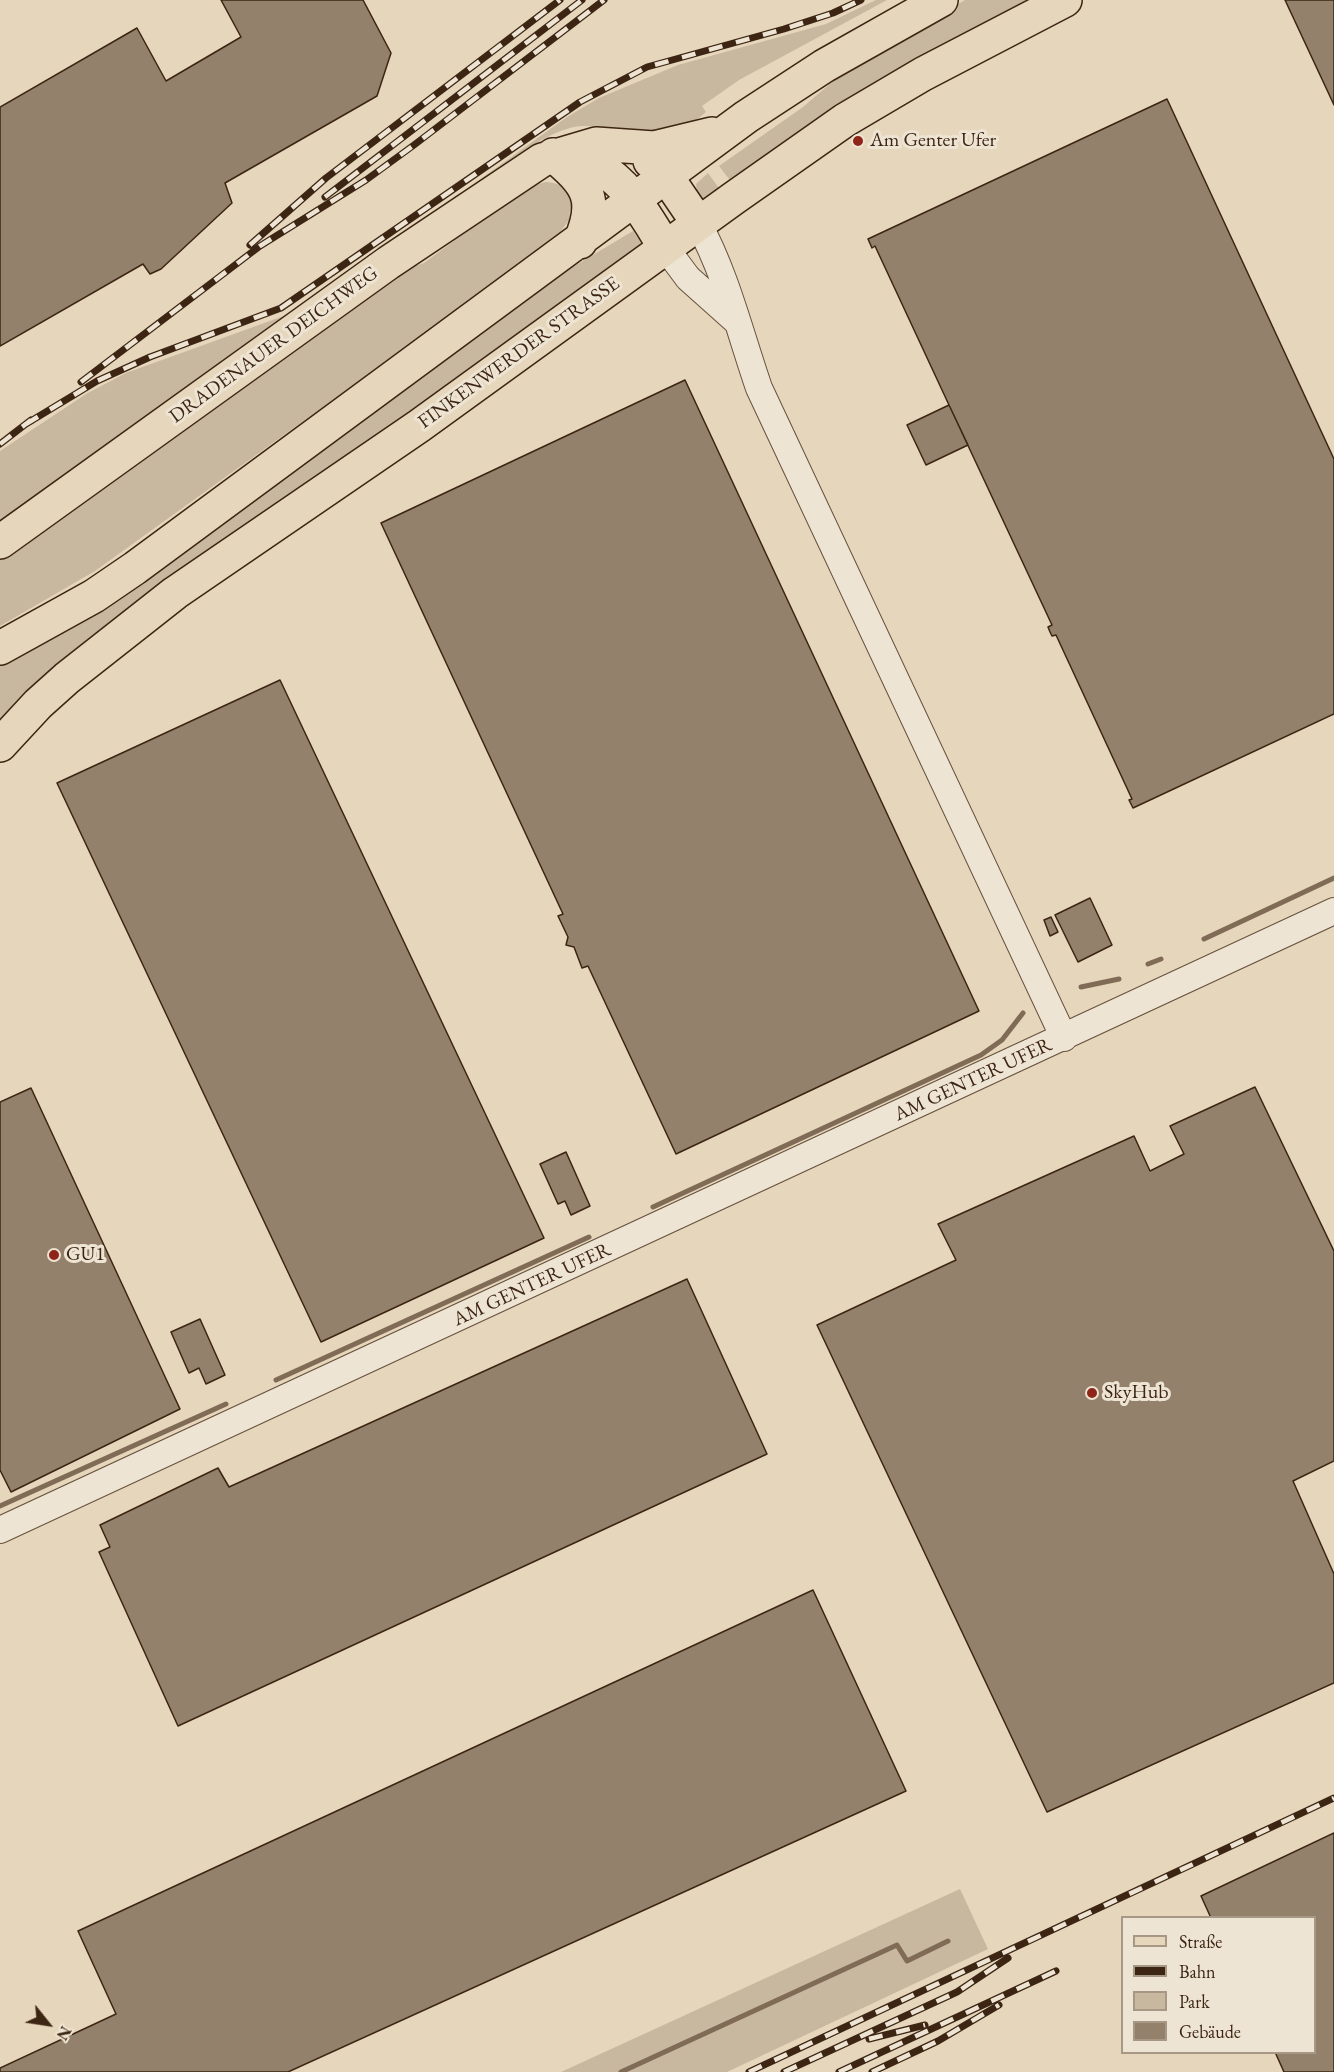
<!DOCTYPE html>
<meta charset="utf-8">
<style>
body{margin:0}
#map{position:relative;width:1334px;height:2072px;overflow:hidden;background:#e5d6bc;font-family:"EB Garamond",serif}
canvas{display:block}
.legend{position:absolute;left:1121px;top:1916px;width:195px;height:138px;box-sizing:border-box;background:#eee4d3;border:2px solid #a79886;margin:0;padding:8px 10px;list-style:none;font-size:18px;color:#3d2513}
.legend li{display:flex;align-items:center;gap:12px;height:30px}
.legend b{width:30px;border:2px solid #a79886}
.north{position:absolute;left:18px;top:1994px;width:60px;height:60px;-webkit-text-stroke:4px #eee4d3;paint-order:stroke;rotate:120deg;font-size:16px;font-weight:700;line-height:24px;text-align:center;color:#3d2513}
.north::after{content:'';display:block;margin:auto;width:21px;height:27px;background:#3d2513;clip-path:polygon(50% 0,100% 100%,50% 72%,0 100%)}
</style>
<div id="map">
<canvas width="1334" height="2072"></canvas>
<ul class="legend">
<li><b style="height:8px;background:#e5d6bc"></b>Straße</li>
<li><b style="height:8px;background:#3d2513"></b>Bahn</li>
<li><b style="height:16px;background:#c8b89f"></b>Park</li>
<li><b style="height:16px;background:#94816b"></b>Gebäude</li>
</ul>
<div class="north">N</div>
</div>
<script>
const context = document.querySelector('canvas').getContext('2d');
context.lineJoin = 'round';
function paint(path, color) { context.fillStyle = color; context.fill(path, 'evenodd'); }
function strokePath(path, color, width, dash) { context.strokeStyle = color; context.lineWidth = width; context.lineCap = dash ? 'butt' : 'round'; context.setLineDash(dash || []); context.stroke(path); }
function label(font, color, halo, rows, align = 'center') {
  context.font = font + ' "EB Garamond",serif'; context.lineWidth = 6; context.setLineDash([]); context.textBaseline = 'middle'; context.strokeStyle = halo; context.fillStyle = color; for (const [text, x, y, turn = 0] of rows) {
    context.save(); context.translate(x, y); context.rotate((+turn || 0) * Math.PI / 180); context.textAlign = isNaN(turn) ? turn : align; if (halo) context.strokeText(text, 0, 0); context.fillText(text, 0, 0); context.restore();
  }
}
paint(new Path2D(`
 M 876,0 L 887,0 L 739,80 L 702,106 L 706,112 C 688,128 672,134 648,130 L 645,139 C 625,134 602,125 582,126 C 542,127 461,197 427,222 L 425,219 L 567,117 L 599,98 L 678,65 L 826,24 Z
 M 965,0 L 1033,0 L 732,183 L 719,166 L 803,107 L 839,76 Z
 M 708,173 L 721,191 L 707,199 L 698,197 L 696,184 Z
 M 545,182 C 562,183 568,189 577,204 L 570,210 L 569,220 L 561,231 L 320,409 L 95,571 L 0,626 L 0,553 L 391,274 L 424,263 L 524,189 Z
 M 633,231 L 644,247 L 0,727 L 0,660 L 526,295 Z
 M 303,309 L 0,528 L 0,451 L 86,394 L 126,373 Z
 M 960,1889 L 988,1949 L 727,2072 L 561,2072 Z`), '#c8b89f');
strokePath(new Path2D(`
 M 1204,939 L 1334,878
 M 1148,964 L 1161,959
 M 1081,987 L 1119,979
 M 653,1207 L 981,1055 L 1002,1040 L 1023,1013
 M 276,1380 L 589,1237
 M 0,1506 L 226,1404
 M 621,2072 L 897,1945 L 907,1961 L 948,1941`), '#806b56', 5);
const building = new Path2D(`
 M 221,0 L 363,0 L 391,53 L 377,96 L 225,183 L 232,203 L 161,269 L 150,274 L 143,264 L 0,346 L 0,107 L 137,28 L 166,81 L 241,37 Z
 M 1285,0 L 1334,0 L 1334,105 Z
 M 1167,99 L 1334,459 L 1334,714 L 1133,808 L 1129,800 L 1132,799 L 1056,635 L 1052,636 L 1050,632 L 1048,627 L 1052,625 L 949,405 L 875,246 L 872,248 L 868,239 Z
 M 685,380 L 979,1011 L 676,1154 L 588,966 L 582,968 L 574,947 L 566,945 L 568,937 L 558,916 L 563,914 L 381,523 Z
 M 949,405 L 968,445 L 926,465 L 907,425 Z
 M 280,680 L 544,1238 L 321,1342 L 57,783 Z
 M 1090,898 L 1112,945 L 1078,962 L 1055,915 Z
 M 1051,917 L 1058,932 L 1050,936 L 1044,920 Z
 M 1255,1087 L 1334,1251 L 1334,1461 L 1293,1481 L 1334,1574 L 1334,1683 L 1047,1812 L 817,1325 L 956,1260 L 938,1224 L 1134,1136 L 1150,1171 L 1184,1154 L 1170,1126 Z
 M 31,1088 L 180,1409 L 11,1492 L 0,1470 L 0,1102 Z
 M 566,1152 L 590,1206 L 571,1215 L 565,1201 L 558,1204 L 540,1164 Z
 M 687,1279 L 767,1454 L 178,1726 L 99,1552 L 110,1547 L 100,1525 L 218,1468 L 229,1487 Z
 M 200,1319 L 225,1375 L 206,1384 L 199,1368 L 189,1373 L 171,1332 Z
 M 813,1590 L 906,1791 L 288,2072 L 0,2072 L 0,2068 L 116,2014 L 78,1931 Z
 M 1334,1833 L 1334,2072 L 1284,2072 L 1275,2052 L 1314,2052 L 1314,1918 L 1211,1918 L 1201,1896 Z`);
paint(building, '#94816b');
strokePath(building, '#3d2513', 1.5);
const minor = new Path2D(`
 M 698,223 C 726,274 740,333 759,388 L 1064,1038
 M 665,247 L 688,278 L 735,320
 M 0,1530 L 1334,911`);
const major = new Path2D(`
 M 553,155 C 587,184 599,198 580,242
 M 554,155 C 569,159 585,161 599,168 C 629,183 648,221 665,247
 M 650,161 L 666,176 L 698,223
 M 0,542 L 388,263 L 542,160 L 596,144 L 654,148 L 712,134
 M 0,648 L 94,596 L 135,568 L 746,117 L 824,66 L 941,0
 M 0,745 L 38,704 L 67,678 L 175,593 L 419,426 L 734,198 L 845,120 L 923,74 L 1065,0`);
strokePath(minor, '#67513d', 28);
strokePath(major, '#3d2513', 36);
strokePath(minor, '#eee4d3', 26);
strokePath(major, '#e5d6bc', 33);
const rail = new Path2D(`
 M 325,197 L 582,0
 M 250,245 L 326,178 L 560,0
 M 81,382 L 260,246 L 366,180 L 414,145 L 604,0
 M 26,424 L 97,381 L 150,357 L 281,308 L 580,102 L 647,67 L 784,29 L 833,13 L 861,0
 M 0,444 L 31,420
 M 869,2039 L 925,2025
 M 749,2072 L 1334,1798
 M 784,2072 L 957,1992 L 1008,1958
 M 839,2072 L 1056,1971
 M 872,2072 L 938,2041 L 999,2005`);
strokePath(rail, '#3d2513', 7);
strokePath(rail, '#eee4d3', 4.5, [14]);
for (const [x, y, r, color] of [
 [858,141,6,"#8f2418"],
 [54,1255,6,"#8f2418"],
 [1092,1393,6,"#8f2418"]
]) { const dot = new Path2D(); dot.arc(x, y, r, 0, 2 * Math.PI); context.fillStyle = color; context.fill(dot); strokePath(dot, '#eee4d3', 2); }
label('20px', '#3d2513', '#eee4d3', [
 ["Am Genter Ufer",870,141],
 ["GU1",66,1255],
 ["SkyHub",1104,1393]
], 'left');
label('20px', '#3d2513', '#eee4d3', [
 ["DRADENAUER DEICHWEG",274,345,-36],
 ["FINKENWERDER STRASSE",519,353,-36],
 ["AM GENTER UFER",973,1080,-25],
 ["AM GENTER UFER",532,1285,-25]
]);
</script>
